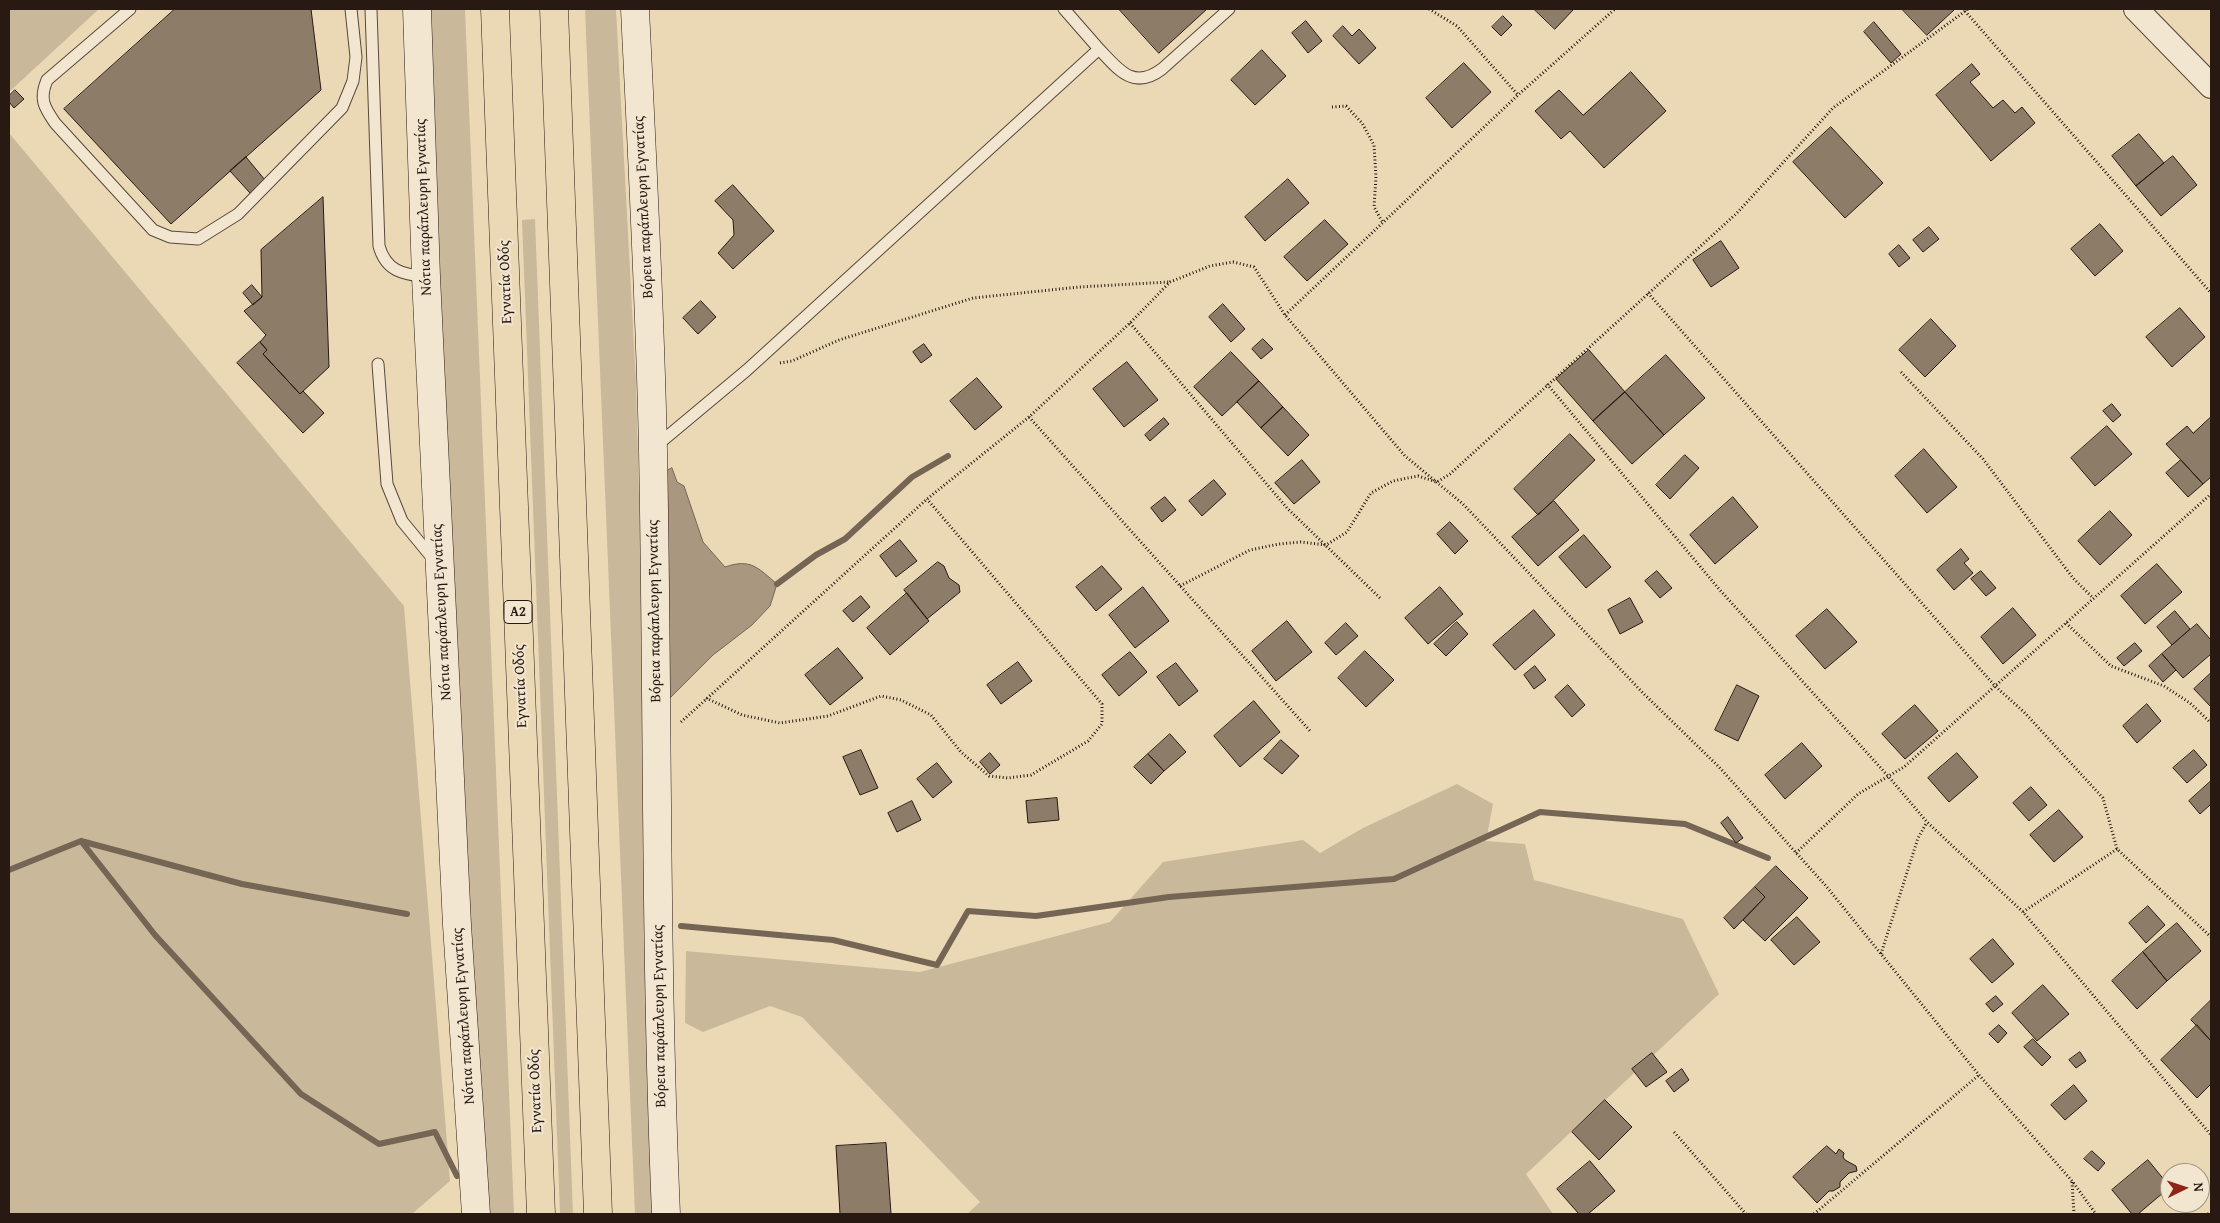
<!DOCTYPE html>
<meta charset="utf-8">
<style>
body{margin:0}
#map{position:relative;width:2220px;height:1223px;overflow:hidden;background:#ebd9b6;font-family:"Gentium Book Plus",serif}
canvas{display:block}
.frame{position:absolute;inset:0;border:10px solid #281913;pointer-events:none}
.north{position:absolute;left:2160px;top:1163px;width:50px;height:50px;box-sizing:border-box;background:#f2e6d0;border:1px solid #a19484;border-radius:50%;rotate:86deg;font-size:14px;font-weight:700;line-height:20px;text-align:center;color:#281913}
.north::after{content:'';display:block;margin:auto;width:18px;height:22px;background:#8f2418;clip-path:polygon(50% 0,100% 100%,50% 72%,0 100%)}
</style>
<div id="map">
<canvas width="2220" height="1223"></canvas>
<div class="frame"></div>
<div class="north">N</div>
</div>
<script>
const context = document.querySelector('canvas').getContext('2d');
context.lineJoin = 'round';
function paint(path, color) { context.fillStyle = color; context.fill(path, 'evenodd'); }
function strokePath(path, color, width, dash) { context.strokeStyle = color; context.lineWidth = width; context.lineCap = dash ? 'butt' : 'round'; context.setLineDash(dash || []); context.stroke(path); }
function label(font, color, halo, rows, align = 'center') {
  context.font = font + ' "Gentium Book Plus",serif'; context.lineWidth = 4; context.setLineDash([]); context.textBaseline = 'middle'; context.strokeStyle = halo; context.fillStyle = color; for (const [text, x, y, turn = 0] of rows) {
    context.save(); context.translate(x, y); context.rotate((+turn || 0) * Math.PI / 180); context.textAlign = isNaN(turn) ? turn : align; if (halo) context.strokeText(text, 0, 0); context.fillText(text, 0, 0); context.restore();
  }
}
paint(new Path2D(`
 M 9,9 L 99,9 L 9,92 Z
 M 430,9 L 465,9 L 514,1214 L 484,1214 L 462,895 Z
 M 585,9 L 616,9 L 636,383 L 658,1214 L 635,1214 Z
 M 9,133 L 404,606 L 450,1181 L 412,1214 L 9,1214 Z
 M 535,219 L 573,1214 L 560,1214 L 522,220 Z
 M 1457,784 L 1493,804 L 1486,841 L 1525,844 L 1534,880 L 1683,919 L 1719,994 L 1526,1174 L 1553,1214 L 967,1214 L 980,1202 L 802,1017 L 770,1006 L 703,1032 L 685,1023 L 686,951 L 920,972 L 1110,922 L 1163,862 L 1303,840 L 1320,853 L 1363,828 Z`), '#cab89a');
const water = new Path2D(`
 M 672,468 L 677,482 L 684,486 L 703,542 L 725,567 C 751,558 758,568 777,584 L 770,606 L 752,625 L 713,655 L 662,706 L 665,472 Z`);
paint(water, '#a9987f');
strokePath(water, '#756554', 1);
strokePath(new Path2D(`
 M 777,584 L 816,555 L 845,539 L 912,477 L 948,456
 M 81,841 L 155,935 L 301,1094 L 379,1144 L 435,1132 L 457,1176
 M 9,870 L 81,841 L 242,884 L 407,914
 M 681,926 L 833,940 L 937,965 L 968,911 L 1036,916 L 1169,897 L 1394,879 L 1540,812 L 1685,824 L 1768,858`), '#756554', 6);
const building = new Path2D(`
 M 175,9 L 311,9 L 321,90 L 171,224 L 64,109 Z
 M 1119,9 L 1207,9 L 1159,53 Z
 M 1534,9 L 1574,9 L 1555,29 Z
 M 1902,9 L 1954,9 L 1954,10 L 1927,35 Z
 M 1503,16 L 1512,25 L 1501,36 L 1492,27 Z
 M 1306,21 L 1322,41 L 1308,53 L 1292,33 Z
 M 1874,22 L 1901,54 L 1891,63 L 1864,32 Z
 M 1343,26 L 1352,36 L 1359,29 L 1376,48 L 1359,64 L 1333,36 Z
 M 1262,50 L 1286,76 L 1255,105 L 1231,80 Z
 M 1464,63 L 1491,92 L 1452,128 L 1426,98 Z
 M 1972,64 L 1980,74 L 1970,82 L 1993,108 L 2003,100 L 2015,113 L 2022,107 L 2035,123 L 1991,161 L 1936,95 Z
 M 1631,72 L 1666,111 L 1604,168 L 1570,131 L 1561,139 L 1535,111 L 1559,90 L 1583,115 Z
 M 15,90 L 24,99 L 14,108 L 9,102 L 9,96 Z
 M 1831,127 L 1883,183 L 1845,218 L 1793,162 Z
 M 2139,134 L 2164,163 L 2136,186 L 2112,156 Z
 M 2173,156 L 2197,185 L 2161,216 L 2136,186 Z
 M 246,157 L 265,180 L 250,193 L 230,171 Z
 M 1288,179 L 1309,203 L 1265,241 L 1245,217 Z
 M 733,185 L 774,231 L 733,269 L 718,253 L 734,235 L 733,220 L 715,201 Z
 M 323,197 L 329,367 L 300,394 L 263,354 L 267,350 L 260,342 L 266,335 L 244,311 L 262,297 L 261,250 Z
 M 1325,220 L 1348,244 L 1307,281 L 1284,257 Z
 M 2100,224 L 2123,251 L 2095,276 L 2071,249 Z
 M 1929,227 L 1939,239 L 1923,252 L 1913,240 Z
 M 1721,241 L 1739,268 L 1711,287 L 1693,260 Z
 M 1899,245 L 1910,258 L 1899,267 L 1889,254 Z
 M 252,285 L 262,297 L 253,305 L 243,293 Z
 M 701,301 L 716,317 L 698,334 L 683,318 Z
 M 1223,304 L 1245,329 L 1231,342 L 1209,317 Z
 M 2180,308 L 2205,337 L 2172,367 L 2146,337 Z
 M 1931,319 L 1956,346 L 1925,377 L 1899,350 Z
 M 1263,339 L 1273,349 L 1261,359 L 1252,349 Z
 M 260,342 L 267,350 L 263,354 L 300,394 L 303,391 L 324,413 L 303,433 L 237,363 Z
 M 924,344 L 932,355 L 921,363 L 913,352 Z
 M 1589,350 L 1625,392 L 1593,421 L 1556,379 Z
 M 1231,352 L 1259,381 L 1222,416 L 1194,387 Z
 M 1666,355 L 1705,398 L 1664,435 L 1625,392 Z
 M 1127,362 L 1158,400 L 1124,427 L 1093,389 Z
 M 977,378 L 1002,407 L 975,430 L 950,401 Z
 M 1259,381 L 1283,407 L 1261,428 L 1237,402 Z
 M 1625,392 L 1664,435 L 1632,464 L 1593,421 Z
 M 2112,404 L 2121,415 L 2113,422 L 2103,411 Z
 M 1283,407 L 1309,435 L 1288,456 L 1261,428 Z
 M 2211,417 L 2211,477 L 2203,484 L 2166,444 L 2187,426 L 2193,433 Z
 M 1164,418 L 1169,424 L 1150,441 L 1145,435 Z
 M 2107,426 L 2132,454 L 2095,486 L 2071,458 Z
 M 1570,434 L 1595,460 L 1538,515 L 1514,489 Z
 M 1924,449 L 1957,487 L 1927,513 L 1895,476 Z
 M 1685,455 L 1699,468 L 1670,499 L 1656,485 Z
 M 1302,460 L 1320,482 L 1294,504 L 1275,483 Z
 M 2181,460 L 2203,484 L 2188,497 L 2166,473 Z
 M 1214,480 L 1226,494 L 1202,516 L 1189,501 Z
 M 1165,497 L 1176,510 L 1162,522 L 1151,508 Z
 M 1733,497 L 1758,527 L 1715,564 L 1690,535 Z
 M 1554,501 L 1579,530 L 1538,566 L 1512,537 Z
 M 2110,511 L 2132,535 L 2100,565 L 2078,541 Z
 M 1450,522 L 1468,541 L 1455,554 L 1437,534 Z
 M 1584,535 L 1611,567 L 1586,588 L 1559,557 Z
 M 900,540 L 917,561 L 896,577 L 880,556 Z
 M 1961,549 L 1969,559 L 1964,563 L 1973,573 L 1954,590 L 1937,570 Z
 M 938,562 L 944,566 L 949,578 L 959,585 L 960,592 L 927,619 L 904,590 Z
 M 2157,564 L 2182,592 L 2145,624 L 2121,596 Z
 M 1102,566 L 1122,589 L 1096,611 L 1076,587 Z
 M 1657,571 L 1672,588 L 1660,598 L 1645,581 Z
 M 1981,571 L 1996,588 L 1986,596 L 1971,579 Z
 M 1143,587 L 1169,621 L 1135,648 L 1109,615 Z
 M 1440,587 L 1463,614 L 1428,644 L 1405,618 Z
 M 907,593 L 929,621 L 890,655 L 867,628 Z
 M 861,596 L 870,607 L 853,622 L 843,611 Z
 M 1630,598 L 1643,622 L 1620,634 L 1608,610 Z
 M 2013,608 L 2036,635 L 2003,664 L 1981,637 Z
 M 1827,609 L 1857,642 L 1825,669 L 1796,636 Z
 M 1534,610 L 1555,635 L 1515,670 L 1493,645 Z
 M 2175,611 L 2190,629 L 2172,645 L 2157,627 Z
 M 1287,621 L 1312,652 L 1276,681 L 1252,651 Z
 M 1457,622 L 1468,634 L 1446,656 L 1434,644 Z
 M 1346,623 L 1358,636 L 1336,655 L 1325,643 Z
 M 2197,624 L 2211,640 L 2211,654 L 2183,678 L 2162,654 Z
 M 2135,643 L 2142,651 L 2124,666 L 2117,658 Z
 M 838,648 L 863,678 L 830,705 L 805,675 Z
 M 1365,651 L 1394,680 L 1366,707 L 1338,678 Z
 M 1130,652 L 1147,672 L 1119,696 L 1102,675 Z
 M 2162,654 L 2176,670 L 2163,682 L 2149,666 Z
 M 1018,662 L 1032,681 L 1001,704 L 987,685 Z
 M 1176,663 L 1198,691 L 1179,706 L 1157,677 Z
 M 1535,666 L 1546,680 L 1534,689 L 1524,675 Z
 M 2211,673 L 2211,707 L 2194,689 Z
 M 1568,685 L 1585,705 L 1572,717 L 1555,697 Z
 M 1737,685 L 1759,696 L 1738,741 L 1715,730 Z
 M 1254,701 L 1280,732 L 1240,767 L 1214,736 Z
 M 2147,704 L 2161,721 L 2137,743 L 2123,726 Z
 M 1915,705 L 1938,731 L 1905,759 L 1882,734 Z
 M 1170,734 L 1186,752 L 1164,771 L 1148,754 Z
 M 1281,740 L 1299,756 L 1282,774 L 1264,759 Z
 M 1802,743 L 1822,766 L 1785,799 L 1765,775 Z
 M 861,750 L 878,788 L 860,795 L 843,757 Z
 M 2194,750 L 2207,765 L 2187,783 L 2173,768 Z
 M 990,753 L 1000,765 L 990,774 L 980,762 Z
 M 1957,753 L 1978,777 L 1949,802 L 1928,778 Z
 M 1148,754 L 1164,771 L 1151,784 L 1134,767 Z
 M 937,763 L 952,782 L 933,798 L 917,779 Z
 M 2211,781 L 2211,807 L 2210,805 L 2200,814 L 2189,801 Z
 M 2031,787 L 2047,805 L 2029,821 L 2013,803 Z
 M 1057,798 L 1059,820 L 1028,823 L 1026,801 Z
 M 912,801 L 921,820 L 897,832 L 888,813 Z
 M 2059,810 L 2083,837 L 2054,862 L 2030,835 Z
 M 1728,817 L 1743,838 L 1736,843 L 1721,823 Z
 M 1776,866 L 1808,898 L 1765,941 L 1743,920 L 1765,897 L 1755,887 Z
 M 1755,887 L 1765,897 L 1734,929 L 1724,918 Z
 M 2148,906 L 2165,925 L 2146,943 L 2129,923 Z
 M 1797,917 L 1820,942 L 1794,965 L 1771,940 Z
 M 2177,923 L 2201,951 L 2167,981 L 2143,952 Z
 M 1993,939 L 2014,964 L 1992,983 L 1970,959 Z
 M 2143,952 L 2167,981 L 2137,1009 L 2112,981 Z
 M 2043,985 L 2069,1014 L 2037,1041 L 2012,1013 Z
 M 1996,996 L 2003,1004 L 1993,1012 L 1986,1004 Z
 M 2211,1000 L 2211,1041 L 2191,1020 Z
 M 1999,1025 L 2007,1033 L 1998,1043 L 1989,1034 Z
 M 2197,1025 L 2211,1041 L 2211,1084 L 2197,1098 L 2161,1060 Z
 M 2033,1039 L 2051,1057 L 2042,1066 L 2024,1047 Z
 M 2080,1052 L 2086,1061 L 2076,1068 L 2069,1060 Z
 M 1652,1053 L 1667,1072 L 1646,1087 L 1632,1069 Z
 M 1682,1069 L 1689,1080 L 1674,1092 L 1666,1081 Z
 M 2074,1085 L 2087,1101 L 2065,1120 L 2051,1105 Z
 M 1605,1100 L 1632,1127 L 1599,1160 L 1572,1132 Z
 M 886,1143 L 891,1214 L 840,1214 L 836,1146 Z
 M 1827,1146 L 1836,1154 L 1839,1149 L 1844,1153 L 1843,1157 L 1845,1160 L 1856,1166 L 1857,1171 L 1849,1173 L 1840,1182 L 1840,1187 L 1833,1191 L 1829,1191 L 1817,1203 L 1793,1177 Z
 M 2092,1151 L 2105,1163 L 2098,1171 L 2084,1159 Z
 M 2148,1160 L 2170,1187 L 2138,1214 L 2132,1214 L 2112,1190 Z
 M 1590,1161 L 1615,1191 L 1588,1214 L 1579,1214 L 1557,1189 Z`);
paint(building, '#8d7d68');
strokePath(building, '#281913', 1);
const lane = new Path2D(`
 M 130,9 L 47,80 C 39,99 44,107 55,123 L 153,230 L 170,237 L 198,239 L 238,214 L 342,108 L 353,81 L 356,57 L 351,9
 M 371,9 L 379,246 C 386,271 402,274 426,277
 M 1099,49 C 1118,69 1133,91 1162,69 L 1229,9
 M 378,364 L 387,484 L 402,521 L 434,560
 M 656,446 L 747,370 L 1099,49 L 1064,9`);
const street = new Path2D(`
 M 2136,9 L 2211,86`);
const secondary = new Path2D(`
 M 417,9 L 426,277 L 457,925 L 476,1214
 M 635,9 C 642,156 650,303 653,451 C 658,705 655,960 666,1214`);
const highway = new Path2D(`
 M 495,9 L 541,1214
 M 554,9 L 598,1214`);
strokePath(lane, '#59493c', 13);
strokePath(street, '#59493c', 26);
strokePath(secondary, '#281913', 29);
strokePath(highway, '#281913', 29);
strokePath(new Path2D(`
 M 1429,9 L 1457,26 L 1518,95
 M 1965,11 L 2211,293
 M 1332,107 L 1346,106 L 1362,123 L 1374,145 L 1376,177 L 1374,207 L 1383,223
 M 1648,293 L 1995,686 L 2024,712 L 2103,798 L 2117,849 L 2211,937
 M 1285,315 L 1518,95 L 1615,9
 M 1130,323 L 1287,508 L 1381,599
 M 780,363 L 792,361 L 839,340 L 973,298 L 1079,287 L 1169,282
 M 1901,372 L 1983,459 L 2073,578 L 2093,598
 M 1547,384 L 1719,589 L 1888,776 L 1927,822 L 2023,912 L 2211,1135
 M 1029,417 L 1311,732
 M 1180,586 L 1250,550 L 1279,544 L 1301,542 L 1326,545 L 1347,532 L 1371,493 L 1393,481 L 1418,476 L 1437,482 L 1450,474 L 1737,213 L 1833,108 L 1968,9
 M 2066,623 L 2111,666 L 2164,686 L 2190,703 L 2211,723
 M 706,698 L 742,715 L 780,723 L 828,716 L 881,696 L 901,700 L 931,715 L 961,752 L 989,776 L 1008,778 L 1031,775 L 1088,741 L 1102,724 L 1102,704 L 927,499
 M 681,722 L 927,499 L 1029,417 L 1130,323 L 1170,282 L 1210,266 L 1233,262 L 1254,267 L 1285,315 L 1405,456 L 1463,504 L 1643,693 L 1719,767 L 1826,886 L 1979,1075 L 2072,1181 L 2096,1214
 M 1796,853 L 1858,794 L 1904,767 L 2211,494
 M 2023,912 L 2117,849
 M 1881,954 L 1918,838 L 1927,822
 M 1674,1132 L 1746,1214
 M 2072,1182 L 2074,1214
 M 1814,1214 L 1979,1075
 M 2208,1214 L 2211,1212`), '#281913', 3, [1, 2.5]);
strokePath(lane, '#f2e6d0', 11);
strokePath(street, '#f2e6d0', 24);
strokePath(secondary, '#f2e6d0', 28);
strokePath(highway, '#ebd9b6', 28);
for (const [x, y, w] of [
 [518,612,28]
]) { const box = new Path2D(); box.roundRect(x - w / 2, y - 11.5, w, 23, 4); context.fillStyle = '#f2e6d0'; context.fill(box); strokePath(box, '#281913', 1); }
label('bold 14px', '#281913', null, [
 ["Α2",518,612]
]);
label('15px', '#281913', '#f2e6d0', [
 ["Νότια παράπλευρη Εγνατίας",424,207,-92],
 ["Βόρεια παράπλευρη Εγνατίας",644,207,-93],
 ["Εγνατία Οδός",506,282,-92],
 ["Βόρεια παράπλευρη Εγνατίας",655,611,-91],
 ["Νότια παράπλευρη Εγνατίας",442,612,-93],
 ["Εγνατία Οδός",521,686,-92],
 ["Νότια παράπλευρη Εγνατίας",464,1016,-94],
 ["Βόρεια παράπλευρη Εγνατίας",660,1016,-91],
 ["Εγνατία Οδός",536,1091,-92]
]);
</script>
